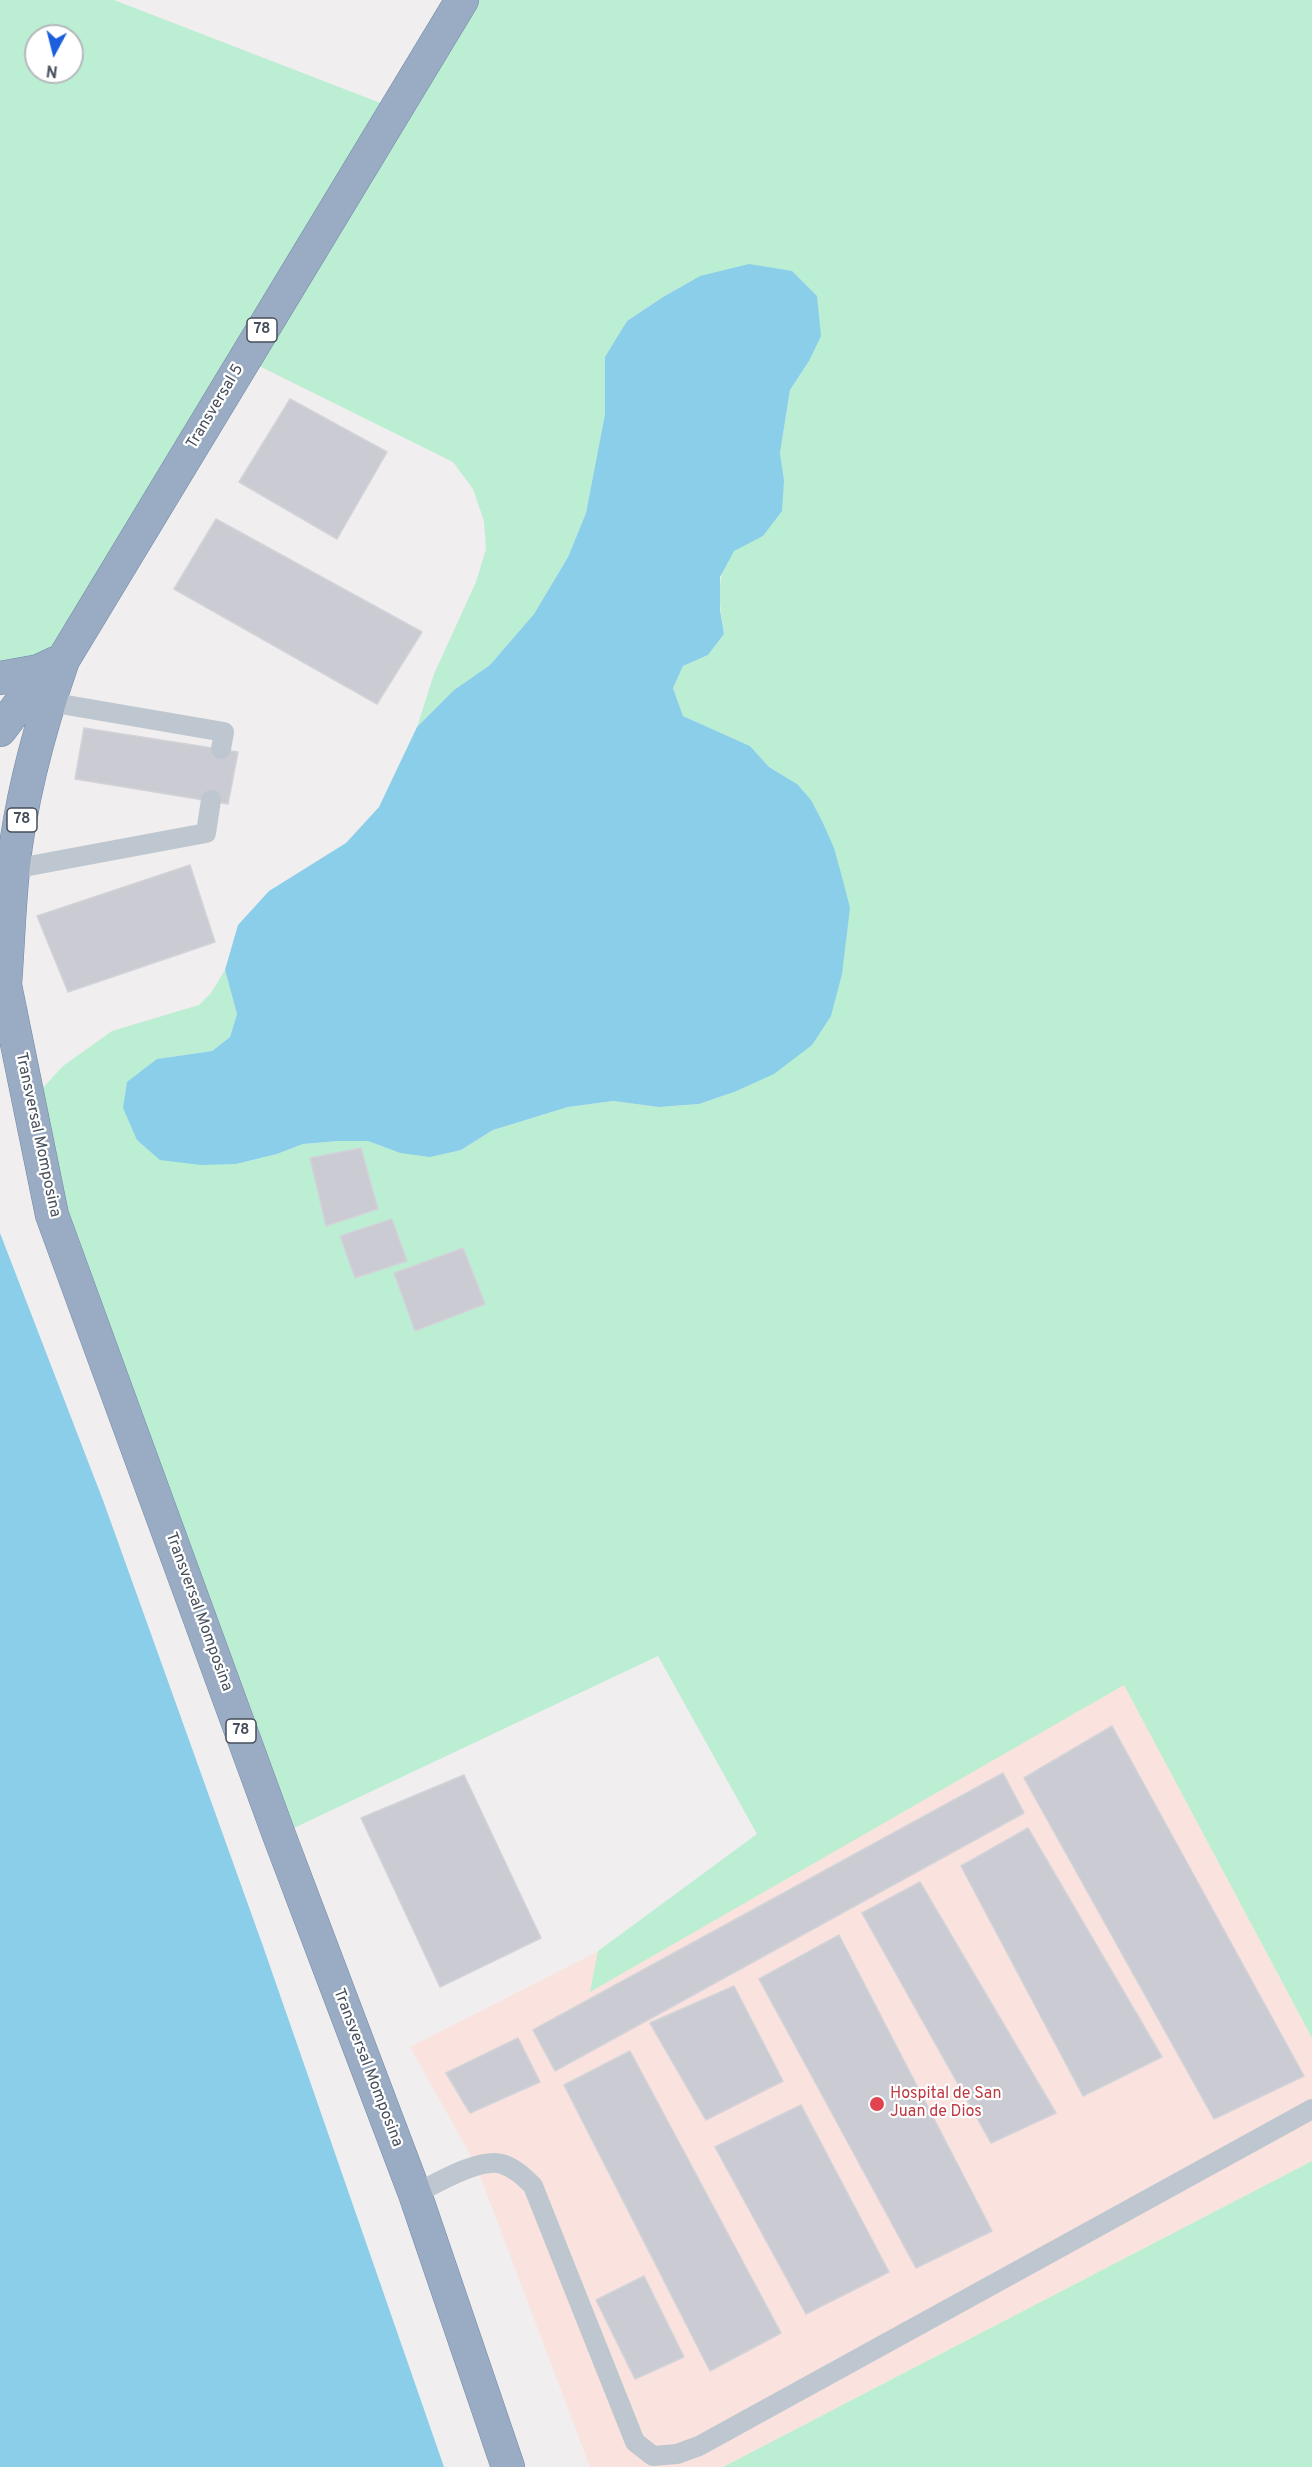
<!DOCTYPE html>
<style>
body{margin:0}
#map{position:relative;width:1312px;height:2467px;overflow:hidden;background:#f0eeee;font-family:Overpass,sans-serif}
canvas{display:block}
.north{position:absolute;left:24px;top:24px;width:60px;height:60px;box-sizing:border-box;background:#fff;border:2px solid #b5b9bd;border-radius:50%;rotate:187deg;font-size:16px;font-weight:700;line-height:24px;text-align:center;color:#464f5b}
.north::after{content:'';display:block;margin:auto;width:21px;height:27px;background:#1b5fdd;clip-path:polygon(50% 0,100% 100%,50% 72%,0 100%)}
</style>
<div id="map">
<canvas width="1312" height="2467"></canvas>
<div class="north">N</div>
</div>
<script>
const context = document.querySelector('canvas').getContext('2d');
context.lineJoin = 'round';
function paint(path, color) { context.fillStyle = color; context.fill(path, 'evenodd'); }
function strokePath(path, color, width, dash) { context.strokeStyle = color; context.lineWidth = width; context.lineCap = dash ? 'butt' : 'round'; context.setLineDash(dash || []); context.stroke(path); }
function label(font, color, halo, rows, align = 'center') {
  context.font = font + ' Overpass,sans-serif'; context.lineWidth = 4.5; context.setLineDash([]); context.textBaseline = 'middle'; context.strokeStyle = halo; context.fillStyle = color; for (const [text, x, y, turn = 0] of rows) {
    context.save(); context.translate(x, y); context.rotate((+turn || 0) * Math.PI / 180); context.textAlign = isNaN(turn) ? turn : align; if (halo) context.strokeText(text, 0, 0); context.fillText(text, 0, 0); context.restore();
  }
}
paint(new Path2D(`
 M 1124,1684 L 1312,2038 L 1312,2161 L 723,2467 L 590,2467 L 476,2165 L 410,2047 Z`), '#fae3de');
paint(new Path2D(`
 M 0,0 L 114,0 L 396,109 L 462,0 L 1312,0 L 1312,2038 L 1124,1685 L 590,1992 L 598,1951 L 757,1834 L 658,1656 L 279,1835 L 53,1215 L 42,1089 L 63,1066 L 112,1031 L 199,1005 L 211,993 L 225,970 L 237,1014 L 230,1037 L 212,1051 L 157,1059 L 236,1164 L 277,1154 L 303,1144 L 338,1141 L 368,1141 L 400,1153 L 461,1150 L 493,1130 L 568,1107 L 613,1101 L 659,1107 L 699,1104 L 734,1092 L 797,784 L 769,767 L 750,746 L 683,716 L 673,688 L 683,666 L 708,655 L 724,634 C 720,607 714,573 733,551 C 740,544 754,540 763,536 L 784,480 L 780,453 L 790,390 L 809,361 L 700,276 L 663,297 L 627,321 L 606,357 L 605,414 L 586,513 L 568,557 L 534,614 L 490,665 L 454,690 L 417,727 L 434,674 L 476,582 L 486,549 L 484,521 L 473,489 L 453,462 L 245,359 L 63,660 L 0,678 ZM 36,36 L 72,36 L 72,72 L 36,72 Z
 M 1312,2161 L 1312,2467 L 723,2467 Z`), '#bceed4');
paint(new Path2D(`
 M 749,264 L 792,271 L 817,296 L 821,336 L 809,361 L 790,390 L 780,453 L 784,480 L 782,511 L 763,536 L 734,551 L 720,577 L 720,610 L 724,634 L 708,655 L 683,666 L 673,688 L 683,716 L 750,746 L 769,767 L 797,784 L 811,800 L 822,821 L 834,848 L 842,877 L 850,908 L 842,974 L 831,1016 L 812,1045 L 774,1074 L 734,1092 L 699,1104 L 659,1107 L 613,1101 L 568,1107 L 493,1130 L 461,1150 L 430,1157 L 400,1153 L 368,1141 L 338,1141 L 303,1144 L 277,1154 L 236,1164 L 201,1165 L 160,1160 L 137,1140 L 123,1108 L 127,1082 L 157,1059 L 212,1051 L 230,1037 L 237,1014 L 225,970 L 238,925 L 269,891 L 346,843 L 379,807 L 417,727 L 454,690 L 490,665 L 534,614 L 568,557 L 586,513 L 605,414 L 605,357 L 627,321 L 663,297 L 700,276 Z
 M 0,1233 L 104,1503 L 264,1949 L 444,2467 L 0,2467 Z`), '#8aceea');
const building = new Path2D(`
 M 290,399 L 387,452 L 337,539 L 239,482 Z
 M 216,519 L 422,632 L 377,704 L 174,589 Z
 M 84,728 L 238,752 L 228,804 L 75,779 Z
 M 190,865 L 215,942 L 68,992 L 37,916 Z
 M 361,1148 L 378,1209 L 326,1226 L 310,1158 Z
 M 392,1219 L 407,1261 L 355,1278 L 340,1236 Z
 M 463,1248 L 485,1304 L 415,1331 L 394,1273 Z
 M 1112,1726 L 1304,2076 L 1214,2119 L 1024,1778 Z
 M 1003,1773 L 1024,1813 L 555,2071 L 533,2030 Z
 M 464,1775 L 541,1938 L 440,1987 L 361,1818 Z
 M 1028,1828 L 1162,2057 L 1083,2096 L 961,1866 Z
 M 920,1882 L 1056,2113 L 991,2143 L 862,1913 Z
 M 839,1935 L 992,2231 L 916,2268 L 759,1979 Z
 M 734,1986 L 783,2081 L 706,2120 L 650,2023 Z
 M 518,2038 L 540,2082 L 470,2113 L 446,2073 Z
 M 630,2051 L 781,2333 L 710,2371 L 564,2085 Z
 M 801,2105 L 889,2272 L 806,2314 L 715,2147 Z
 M 644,2276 L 684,2357 L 635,2379 L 596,2300 Z`);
paint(building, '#cbccd3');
strokePath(building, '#d2d3d9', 1.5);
const trunk = new Path2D(`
 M 0,678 L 39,671 L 56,663
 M 0,730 L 19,705 L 56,668
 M 0,972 L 5,985 L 52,1215 L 279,1835 L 415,2194 L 508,2467
 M 5,985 C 8,947 9,908 13,870 C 20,799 40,727 63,660 L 462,0`);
strokePath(trunk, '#7187a8', 34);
strokePath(new Path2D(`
 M 49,702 L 224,732 L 221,749
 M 13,869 L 206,833 L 211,800
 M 415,2194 C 435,2184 480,2157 502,2164 C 515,2168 524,2177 533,2186 L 635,2442 L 653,2456 L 677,2454 L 699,2446 L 1312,2109`), '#bec7d0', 20);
strokePath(trunk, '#9aacc4', 33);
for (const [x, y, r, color] of [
 [877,2104,8,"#e0444e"]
]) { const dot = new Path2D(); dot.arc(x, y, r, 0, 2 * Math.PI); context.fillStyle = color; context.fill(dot); strokePath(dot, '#fff', 2); }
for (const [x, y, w] of [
 [262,330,30],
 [22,820,30],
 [241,1731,30]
]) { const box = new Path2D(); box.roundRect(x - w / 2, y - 12, w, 24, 4.5); context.fillStyle = '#fff'; context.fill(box); strokePath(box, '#464f5b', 1.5); }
label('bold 15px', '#464f5b', null, [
 ["78",262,330],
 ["78",22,820],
 ["78",241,1731]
]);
label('16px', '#464f5b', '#fff', [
 ["Transversal 5",216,407,-59],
 ["Transversal Momposina",37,1135,78],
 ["Transversal Momposina",198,1612,70],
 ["Transversal Momposina",367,2068,69]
]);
label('16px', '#be3a42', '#fff', [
 ["Hospital de San",890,2095],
 ["Juan de Dios",890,2113]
], 'left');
</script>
